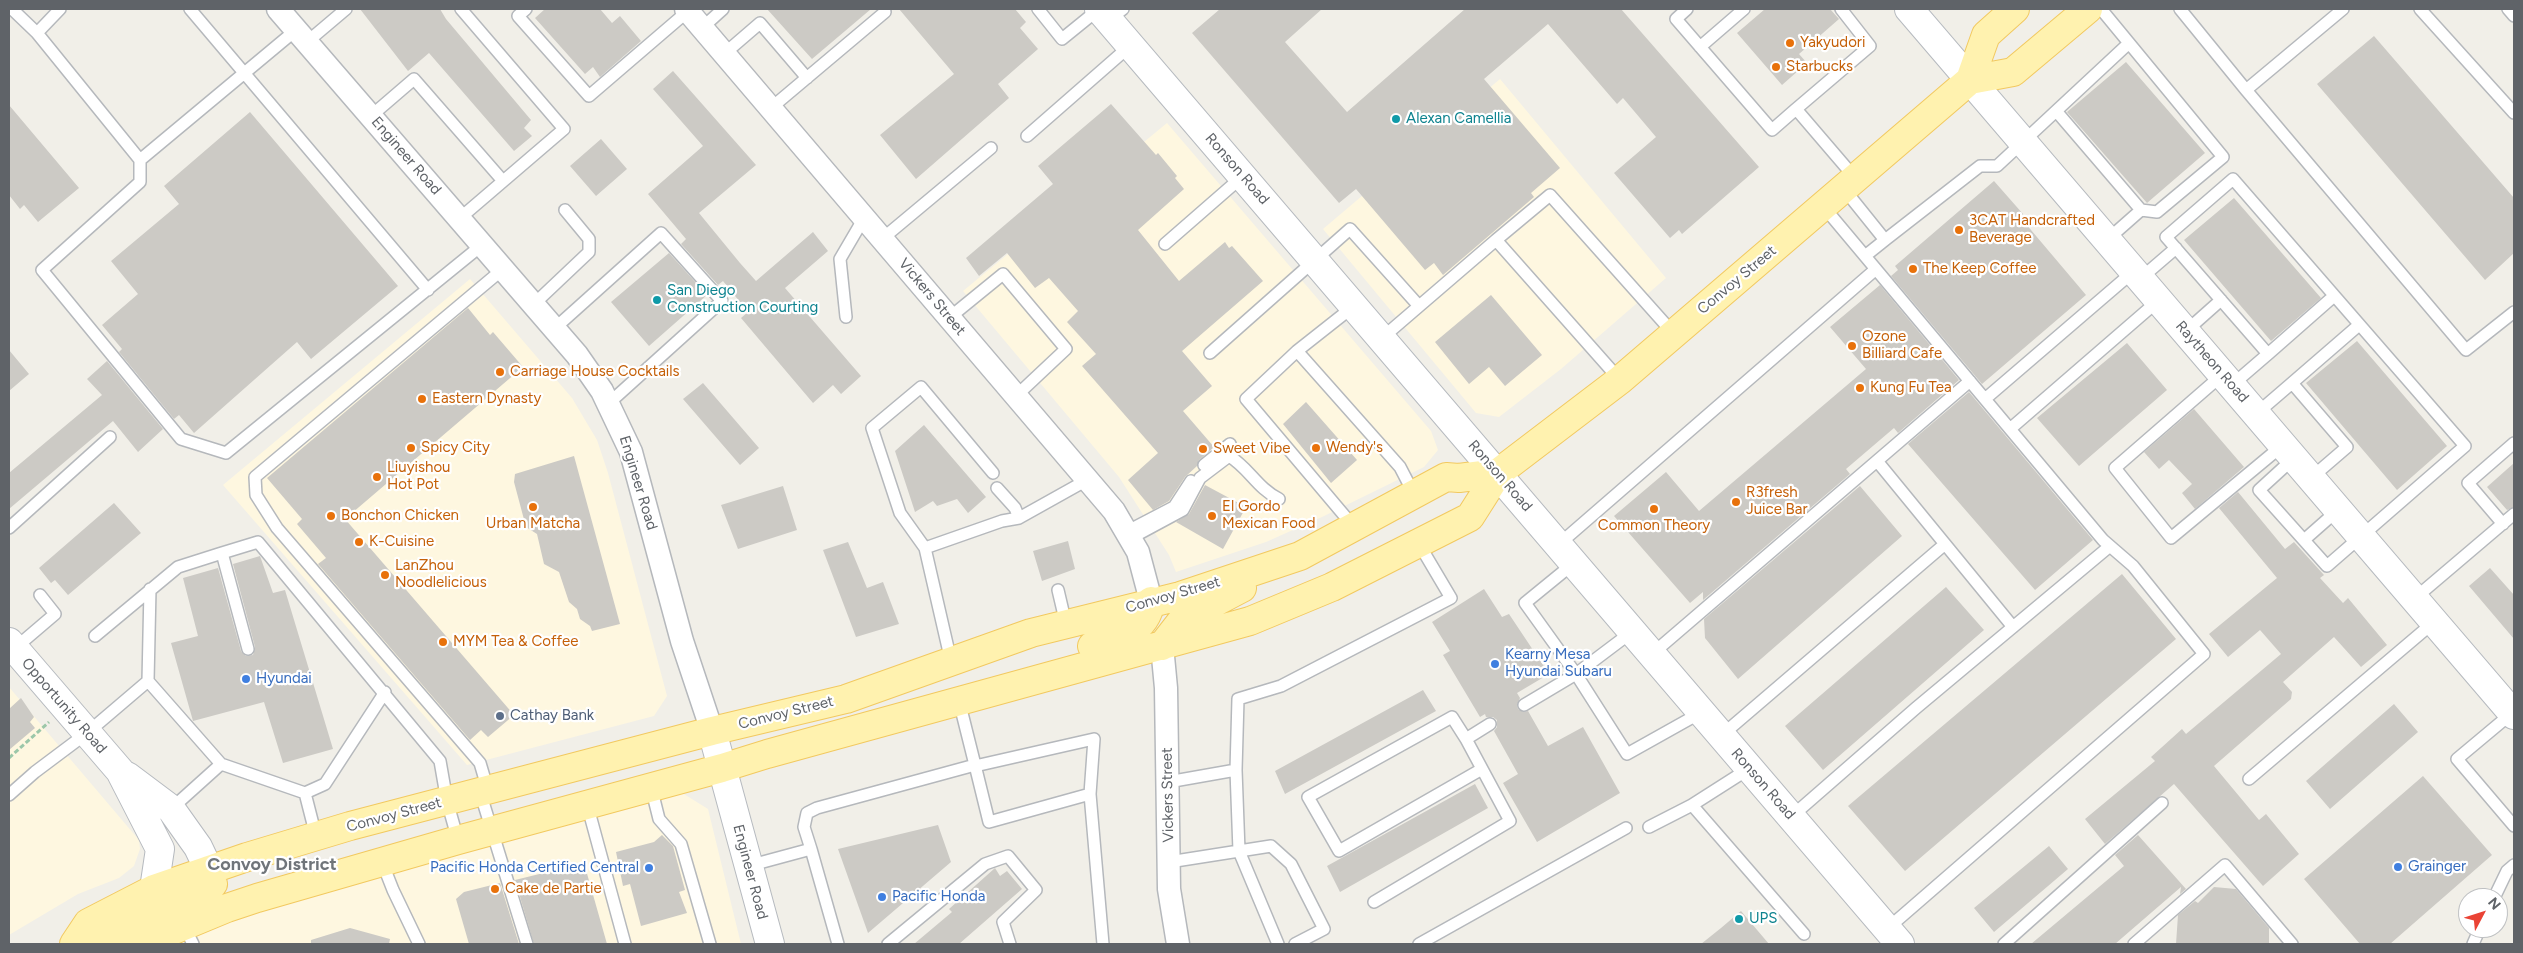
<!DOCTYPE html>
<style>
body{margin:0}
#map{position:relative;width:2523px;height:953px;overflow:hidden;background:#f1efe8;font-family:Figtree,sans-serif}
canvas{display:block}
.frame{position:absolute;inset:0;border:10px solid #5f6368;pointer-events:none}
.north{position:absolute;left:2458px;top:888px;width:50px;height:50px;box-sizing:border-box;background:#fff;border:1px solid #bfc1c3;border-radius:50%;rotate:50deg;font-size:14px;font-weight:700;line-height:20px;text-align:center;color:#5f6368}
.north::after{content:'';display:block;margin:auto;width:18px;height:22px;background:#ea4335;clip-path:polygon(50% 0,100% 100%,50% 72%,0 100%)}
</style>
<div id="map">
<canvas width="2523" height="953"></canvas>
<div class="frame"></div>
<div class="north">N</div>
</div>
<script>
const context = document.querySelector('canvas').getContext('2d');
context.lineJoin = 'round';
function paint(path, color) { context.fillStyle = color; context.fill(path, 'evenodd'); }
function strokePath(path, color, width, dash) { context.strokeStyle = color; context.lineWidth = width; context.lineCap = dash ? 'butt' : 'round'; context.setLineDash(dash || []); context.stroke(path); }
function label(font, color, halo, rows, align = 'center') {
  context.font = font + ' Figtree,sans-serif'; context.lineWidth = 4.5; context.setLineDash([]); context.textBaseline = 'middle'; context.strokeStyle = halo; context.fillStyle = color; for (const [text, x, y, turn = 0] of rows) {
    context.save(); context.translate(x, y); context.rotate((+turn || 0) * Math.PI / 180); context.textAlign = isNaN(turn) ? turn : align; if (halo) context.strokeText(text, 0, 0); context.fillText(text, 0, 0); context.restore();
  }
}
paint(new Path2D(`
 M 1500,79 L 1666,278 L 1561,369 L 1499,417 L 1476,413 L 1323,229 Z
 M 1167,123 L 1431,431 L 1438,450 L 1424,467 L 1322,517 L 1266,542 L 1176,572 L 1169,555 L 1119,477 L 963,291 Z
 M 470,279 L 572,398 L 597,440 L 608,473 L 667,696 L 654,716 L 467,765 L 223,485 Z
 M 9,687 L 139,840 L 140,849 L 134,866 L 119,878 L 78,894 L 9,935 Z
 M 679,791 L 708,809 L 741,944 L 170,944 L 263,904 Z`), '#fef7e0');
paint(new Path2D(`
 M 360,9 L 440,9 L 446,19 L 531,120 L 524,128 L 532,136 L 514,151 L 429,53 L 408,71 Z
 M 545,9 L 600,9 L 612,23 L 620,16 L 641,41 L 600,77 L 593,67 L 585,74 L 535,18 Z
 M 767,9 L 871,9 L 812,59 Z
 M 899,9 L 1015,9 L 1026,22 L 1020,28 L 1038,49 L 998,84 L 1009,98 L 916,179 L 880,135 L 954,74 Z
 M 1220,9 L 1322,9 L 1285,42 L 1347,112 L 1465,9 L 1621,9 L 1759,167 L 1682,234 L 1679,230 L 1670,238 L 1614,173 L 1656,137 L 1623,98 L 1617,104 L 1548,24 L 1484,79 L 1560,168 L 1531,193 L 1534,197 L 1443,275 L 1434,263 L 1425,270 L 1356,189 L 1339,203 L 1192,33 Z
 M 1765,9 L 1830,9 L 1839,19 L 1799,54 L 1807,63 L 1782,85 L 1737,33 Z
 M 2374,36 L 2514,198 L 2514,253 L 2485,280 L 2317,84 Z
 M 2126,62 L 2205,153 L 2147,203 L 2067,112 Z
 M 673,71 L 756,165 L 699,213 L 740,263 L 756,281 L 813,232 L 828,251 L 785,288 L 861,376 L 841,394 L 833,385 L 813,403 L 741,318 L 748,312 L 723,281 L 718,285 L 681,244 L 686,239 L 648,194 L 703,146 L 653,89 Z
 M 1111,104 L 1156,155 L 1158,153 L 1177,176 L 1175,178 L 1184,189 L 1138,230 L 1179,281 L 1225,242 L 1229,248 L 1232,246 L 1263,281 L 1182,351 L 1212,386 L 1183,411 L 1214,447 L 1199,460 L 1197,466 L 1185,477 L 1169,501 L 1153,510 L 1128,480 L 1158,453 L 1082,366 L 1096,354 L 1067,322 L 1078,311 L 1049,278 L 1035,288 L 1007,253 L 979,276 L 966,258 L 1053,184 L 1038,166 Z
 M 9,105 L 79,188 L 38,222 L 24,205 L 20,209 L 9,195 Z
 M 250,112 L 398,286 L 311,359 L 297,342 L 194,433 L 179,415 L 174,419 L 119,352 L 122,349 L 102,325 L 138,294 L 111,261 L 179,204 L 164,186 Z
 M 601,139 L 627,169 L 596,196 L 570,166 Z
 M 1994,181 L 2023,214 L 2020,217 L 2086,295 L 1982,384 L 1891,276 L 1898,270 L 1895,266 Z
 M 2234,198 L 2321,298 L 2271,341 L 2184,240 Z
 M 669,253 L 707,295 L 649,346 L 611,302 Z
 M 1880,285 L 1959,380 L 1898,433 L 1894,428 L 1846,469 L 1850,474 L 1703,600 L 1703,592 L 1690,603 L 1614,516 L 1666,472 L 1699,511 L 1866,369 L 1830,327 Z
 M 1491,295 L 1542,355 L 1505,386 L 1489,367 L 1469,384 L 1435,342 Z
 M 468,308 L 490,335 L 493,332 L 523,367 L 345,519 L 514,715 L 488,737 L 481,730 L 470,740 L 318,564 L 326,558 L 297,524 L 302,519 L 267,478 Z
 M 2357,341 L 2447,446 L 2397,490 L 2306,383 Z
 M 2127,343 L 2167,390 L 2079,466 L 2037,418 Z
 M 9,350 L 29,374 L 9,391 Z
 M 107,361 L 163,429 L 138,452 L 113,421 L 9,509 L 9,473 L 102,395 L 87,379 Z
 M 703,383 L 759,448 L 740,465 L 683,399 Z
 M 1969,392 L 2093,540 L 2035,590 L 1908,444 Z
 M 1306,402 L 1357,460 L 1331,483 L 1283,424 Z
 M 2194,409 L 2244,467 L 2195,509 L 2182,493 L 2192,484 L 2169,460 L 2159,469 L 2144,452 Z
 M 924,425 L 986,497 L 968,513 L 957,499 L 937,506 L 933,501 L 915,512 L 895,451 Z
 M 574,456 L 620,624 L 592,631 L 590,626 L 580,619 L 577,609 L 569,602 L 559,572 L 544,564 L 537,534 L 526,527 L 514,482 L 515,474 Z
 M 2514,463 L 2514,507 L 2507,510 L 2487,487 Z
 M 1205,485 L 1246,507 L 1223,549 L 1176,522 L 1189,514 Z
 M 783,486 L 797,530 L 738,549 L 721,505 Z
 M 1860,486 L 1902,536 L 1738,679 L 1705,638 L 1704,619 Z
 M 2238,492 L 2285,549 L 2294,542 L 2324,575 L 2320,578 L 2343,603 L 2348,598 L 2387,645 L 2361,667 L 2334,637 L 2283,682 L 2292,692 L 2291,699 L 2214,766 L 2259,820 L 2266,814 L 2299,854 L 2263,886 L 2174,784 L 2105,844 L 2085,819 L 2155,761 L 2151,757 L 2182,729 L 2186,734 L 2281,654 L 2260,630 L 2228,657 L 2209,634 L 2277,578 L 2219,508 Z
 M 114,503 L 141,533 L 68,595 L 55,580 L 51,583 L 39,568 Z
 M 1068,541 L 1075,569 L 1042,581 L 1033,551 Z
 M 848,542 L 867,588 L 883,582 L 899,624 L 856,637 L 823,550 Z
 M 260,556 L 273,593 L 285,590 L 333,749 L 283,763 L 264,702 L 193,721 L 171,643 L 198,636 L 183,578 L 218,568 L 241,651 L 246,656 L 253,655 L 255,647 L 233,564 Z
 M 2490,568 L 2514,595 L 2514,639 L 2469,586 Z
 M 2122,574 L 2176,639 L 1905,871 L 1848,806 Z
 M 1946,587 L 1984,630 L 1823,770 L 1785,726 Z
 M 1484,589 L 1502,617 L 1509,614 L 1549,674 L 1517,693 L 1520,698 L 1517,705 L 1518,709 L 1524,712 L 1528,711 L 1548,746 L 1583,727 L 1620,793 L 1537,842 L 1503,783 L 1518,774 L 1494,731 L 1497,727 L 1497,720 L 1493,717 L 1486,717 L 1485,714 L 1480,717 L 1443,655 L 1450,651 L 1432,622 Z
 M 1423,690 L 1436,711 L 1285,794 L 1275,771 Z
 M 21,698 L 34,717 L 30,722 L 35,728 L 9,750 L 9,709 Z
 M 2394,704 L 2418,732 L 2330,809 L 2306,781 Z
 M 2423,776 L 2492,855 L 2390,944 L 2360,944 L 2304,879 Z
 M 1475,784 L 1488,808 L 1340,892 L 1327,866 Z
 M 938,825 L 951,862 L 868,933 L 838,849 Z
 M 662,835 L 673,846 L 685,890 L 679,892 L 687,913 L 641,926 L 630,884 L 623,886 L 616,852 L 654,842 Z
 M 2138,835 L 2186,889 L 2180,894 L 2181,887 L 2115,944 L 2031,944 L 2124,866 L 2115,855 Z
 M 2049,846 L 2068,869 L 1994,932 L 1974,908 Z
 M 584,863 L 607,944 L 534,944 L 515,880 Z
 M 995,868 L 1000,876 L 1007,871 L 1022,889 L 959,944 L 914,944 L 952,912 L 949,909 Z
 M 500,883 L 519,944 L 469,944 L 456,899 L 464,892 Z
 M 2214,887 L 2236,889 L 2269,928 L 2269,944 L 2176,944 L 2178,915 L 2195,901 L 2198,903 Z
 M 1741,911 L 1769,944 L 1701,944 L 1721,928 Z
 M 350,928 L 390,939 L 389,944 L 311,944 L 311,940 Z`), '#cccac5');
const lane = new Path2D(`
 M 12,9 L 37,33 L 140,160 L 140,182 L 42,270 L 181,439 L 226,453 L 482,245
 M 190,9 L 428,290
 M 526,9 L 518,16 L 589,96 L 688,11
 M 1038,9 L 1062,39 L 1099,9
 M 1687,9 L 1676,19 L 1772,130 L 1796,109 L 1856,179
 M 2180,9 L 2246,90 L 2466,350 L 2514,312
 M 2420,9 L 2514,113
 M 2508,9 L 2514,16
 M 1109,20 L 1123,9
 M 702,28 L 723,9
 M 37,33 L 60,9
 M 307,42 L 346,9
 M 1700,47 L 1744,9
 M 724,54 L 760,23 L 807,78
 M 2246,90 L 2343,9
 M 771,108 L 885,12
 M 1796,109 L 1870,46 L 1841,9
 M 2057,112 L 2141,210 L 2157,212 L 2223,157 L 2101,9
 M 371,116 L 414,79 L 503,181
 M 1027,136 L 1131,45
 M 140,160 L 296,30
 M 1844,189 L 1885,240 L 1980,166 L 1997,166 L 2128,44
 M 1823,206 L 2103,540 L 2133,566 L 2204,654 L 1887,929
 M 459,219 L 564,129 L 461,9
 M 882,239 L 991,148
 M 2107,240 L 2141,210
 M 1165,244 L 1243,176
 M 1865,256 L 1885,240
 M 2140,279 L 2176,248
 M 533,305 L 589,252 L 589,239 L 565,210
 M 846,317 L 840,259 L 864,218
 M 949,318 L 1003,274 L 1066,349 L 1016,396
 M 554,329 L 661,233 L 722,301 L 608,404
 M 2185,332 L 2221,300
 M 1382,338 L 1496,240
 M 1297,351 L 1400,467 L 1414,494
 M 1210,353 L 1350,229 L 1419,306
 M 2222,375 L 2115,468 L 2171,538 L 2283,445
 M 1620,380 L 1496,240 L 1550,195 L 1674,334
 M 2292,383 L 2359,325
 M 2232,385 L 2268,354
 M 1985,399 L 2134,271
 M 2256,414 L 2292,383 L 2347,447 L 2311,478
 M 2010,429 L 2159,300
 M 2294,458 L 2259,490 L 2327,566 L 2465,446 L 2233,179 L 2166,237 L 2268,354 L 2334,296
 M 1877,461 L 2013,627
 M 1204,465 L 1230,444
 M 997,488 L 1015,508 L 1019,518
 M 2503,524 L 2468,483 L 2514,443
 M 1354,527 L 1246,399 L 1297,351 L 1354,306
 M 9,528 L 110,437
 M 1128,531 L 1174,507 L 1191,481
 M 1131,538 L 1183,510 L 1200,478 L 1229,456 C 1249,468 1257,488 1279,499
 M 2304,540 L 2338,510
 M 1558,545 L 1876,269
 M 925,548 L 900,513 L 872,428 L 921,387 L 993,473
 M 1574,563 L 1525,603 L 1576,674 L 1627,754 L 1702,712
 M 150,589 L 148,681 L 221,764 L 305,793 L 325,784 L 385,692
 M 1058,590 L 1066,624
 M 2414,599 L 2514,514
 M 95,636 L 178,567 L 222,553
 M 14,649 L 55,614 L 40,595
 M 248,649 L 222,553 L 258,542 L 440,761 L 447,801 L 458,840
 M 1652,654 L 1970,381
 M 951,661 L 925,548 L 1002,521 L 1019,518 L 1087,480
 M 1524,705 L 1576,674 L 1633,631
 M 2512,713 L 2457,759 L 2514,826
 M 1722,735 L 1945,544
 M 1466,739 L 1452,717 L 1308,797 L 1339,851 L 1482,769
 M 975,765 L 989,822 L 1090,794
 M 975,766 L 1094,739 L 1090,794 L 1103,944
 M 1750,768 L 1692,805 L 1804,934
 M 2249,779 L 2434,622
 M 1168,782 L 1236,770
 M 651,787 L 659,819 L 681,844 L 710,944
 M 488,790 L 480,763 L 277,528 L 256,495 L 255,477 L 503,269
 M 480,792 L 527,944
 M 305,793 L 316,836
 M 9,795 L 35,772 L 87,733 L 148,681
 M 587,804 L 625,944
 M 171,809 L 221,764
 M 1791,817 L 1916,708 L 2110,546
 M 1649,827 L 1692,805
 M 811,849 L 838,944
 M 382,862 L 393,890 L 419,944
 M 1169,862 L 1271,846 L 1291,864 L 1324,929 L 1295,944
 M 748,866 L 811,849 L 804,827 L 807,813 L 817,808 L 975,765 L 959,701
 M 2494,898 L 2507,871 L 2514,865
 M 1374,902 L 1510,821 L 1466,739 L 1490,724
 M 184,926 L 193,944
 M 888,944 L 985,864 L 1008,856 L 1036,890 L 1003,922 L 1010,944
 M 1278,944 L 1239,851 L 1236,770 L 1238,699 L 1281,686 L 1451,598 L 1419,544
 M 1419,944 L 1626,828
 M 2004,944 L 2162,803
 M 2134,944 L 2225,865 L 2292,944
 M 2473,944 L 2480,928`);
const street = new Path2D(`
 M 278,9 L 577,355 L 602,391 L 631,452 L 682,641 L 712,731
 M 686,9 L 1114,511 L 1138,552 L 1151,601
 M 1162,646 L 1166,688 L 1169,889 L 1178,944`);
const secondary = new Path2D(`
 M 1099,9 L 1900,944
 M 1909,9 L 2514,715
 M 9,642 L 120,771 L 160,849 L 154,889
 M 712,731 L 770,944
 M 127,776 L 171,809 L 198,847 L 209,870`);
const primary = new Path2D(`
 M 1970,80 L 2013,72 L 2088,9
 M 1092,646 C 1119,639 1146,632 1151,601
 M 1162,646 L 1183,619 L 1242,588
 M 74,944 L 88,923 L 154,889 L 247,857 L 350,826 L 712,731 L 846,699 L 1031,633 L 1180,596 L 1300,556 L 1446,477 L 1459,478 L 1498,473
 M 94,944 L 202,897 L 213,884 L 209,870
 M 140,944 L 227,908 L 257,898 L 458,840 L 722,768 L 767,754 L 1250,621 L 1332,587 L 1470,517 L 1498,473 L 1620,380 L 1970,80 L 1986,35 L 2015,9`);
strokePath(lane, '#b5b8bc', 14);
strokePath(street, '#b5b8bc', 25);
strokePath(secondary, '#b6babf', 30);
strokePath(primary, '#f2c960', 30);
strokePath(new Path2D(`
 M 9,758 L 49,722`), '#9cc7a9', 3, [5, 2.5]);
strokePath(lane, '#fff', 11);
strokePath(street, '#fff', 22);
strokePath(secondary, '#fff', 28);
strokePath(primary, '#fff2af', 28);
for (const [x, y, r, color] of [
 [1790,43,5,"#e8710a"],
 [1776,67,5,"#e8710a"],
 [1396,119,5,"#0f9aa8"],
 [1959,230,5,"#e8710a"],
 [1913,269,5,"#e8710a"],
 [657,300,5,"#0f9aa8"],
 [1852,346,5,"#e8710a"],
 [500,372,5,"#e8710a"],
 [1860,388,5,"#e8710a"],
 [422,399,5,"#e8710a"],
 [411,448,5,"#e8710a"],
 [1316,448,5,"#e8710a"],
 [1203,449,5,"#e8710a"],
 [377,477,5,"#e8710a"],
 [1736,502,5,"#e8710a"],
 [533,507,5,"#e8710a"],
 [1654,509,5,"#e8710a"],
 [331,516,5,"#e8710a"],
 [1212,516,5,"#e8710a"],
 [359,542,5,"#e8710a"],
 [385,575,5,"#e8710a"],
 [443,642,5,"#e8710a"],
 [1495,664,5,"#3f7fe0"],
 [246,679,5,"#3f7fe0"],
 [500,716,5,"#5c6f8a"],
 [2398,867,5,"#3f7fe0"],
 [649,868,5,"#3f7fe0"],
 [495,889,5,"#e8710a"],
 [882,897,5,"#3f7fe0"],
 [1739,919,5,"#0f9aa8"]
]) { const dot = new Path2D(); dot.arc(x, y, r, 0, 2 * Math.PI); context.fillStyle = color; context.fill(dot); strokePath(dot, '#fff', 2); }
label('15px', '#c56008', '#fff', [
 ["Yakyudori",1800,43],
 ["Starbucks",1786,67],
 ["3CAT Handcrafted",1969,221],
 ["Beverage",1969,238],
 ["The Keep Coffee",1923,269],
 ["Ozone",1862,337],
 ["Billiard Cafe",1862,354],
 ["Carriage House Cocktails",510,372],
 ["Kung Fu Tea",1870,388],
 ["Eastern Dynasty",432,399],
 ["Spicy City",421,448],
 ["Wendy's",1326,448],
 ["Sweet Vibe",1213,449],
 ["Liuyishou",387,468],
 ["Hot Pot",387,485],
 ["R3fresh",1746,493],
 ["Juice Bar",1746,510],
 ["El Gordo",1222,507],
 ["Mexican Food",1222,524],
 ["Bonchon Chicken",341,516],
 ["Urban Matcha",533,524,"center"],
 ["Common Theory",1654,526,"center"],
 ["K-Cuisine",369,542],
 ["LanZhou",395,566],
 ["Noodlelicious",395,583],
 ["MYM Tea & Coffee",453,642],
 ["Cake de Partie",505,889]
], 'left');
label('15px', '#0d838f', '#fff', [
 ["Alexan Camellia",1406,119],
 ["San Diego",667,291],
 ["Construction Courting",667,308],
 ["UPS",1749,919]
], 'left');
label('15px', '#5f6368', '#fff', [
 ["Engineer Road",406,156,49],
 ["Ronson Road",1237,169,49],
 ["Convoy Street",1737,280,-40],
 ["Vickers Street",932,297,50],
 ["Raytheon Road",2212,362,49],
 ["Ronson Road",1500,476,49],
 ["Engineer Road",638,483,73],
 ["Convoy Street",1173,595,-16],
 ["Opportunity Road",64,706,49],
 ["Convoy Street",786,713,-14],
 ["Ronson Road",1763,784,49],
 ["Vickers Street",1168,795,-91],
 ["Convoy Street",394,815,-15],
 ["Engineer Road",750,872,75]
]);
label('15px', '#366cbe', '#fff', [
 ["Kearny Mesa",1505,655],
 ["Hyundai Subaru",1505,672],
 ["Hyundai",256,679],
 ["Grainger",2408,867],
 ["Pacific Honda Certified Central",639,868,"right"],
 ["Pacific Honda",892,897]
], 'left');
label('15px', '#4e5e75', '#fff', [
 ["Cathay Bank",510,716]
], 'left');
label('bold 18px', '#70757a', '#fff', [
 ["Convoy District",272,865]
]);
</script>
